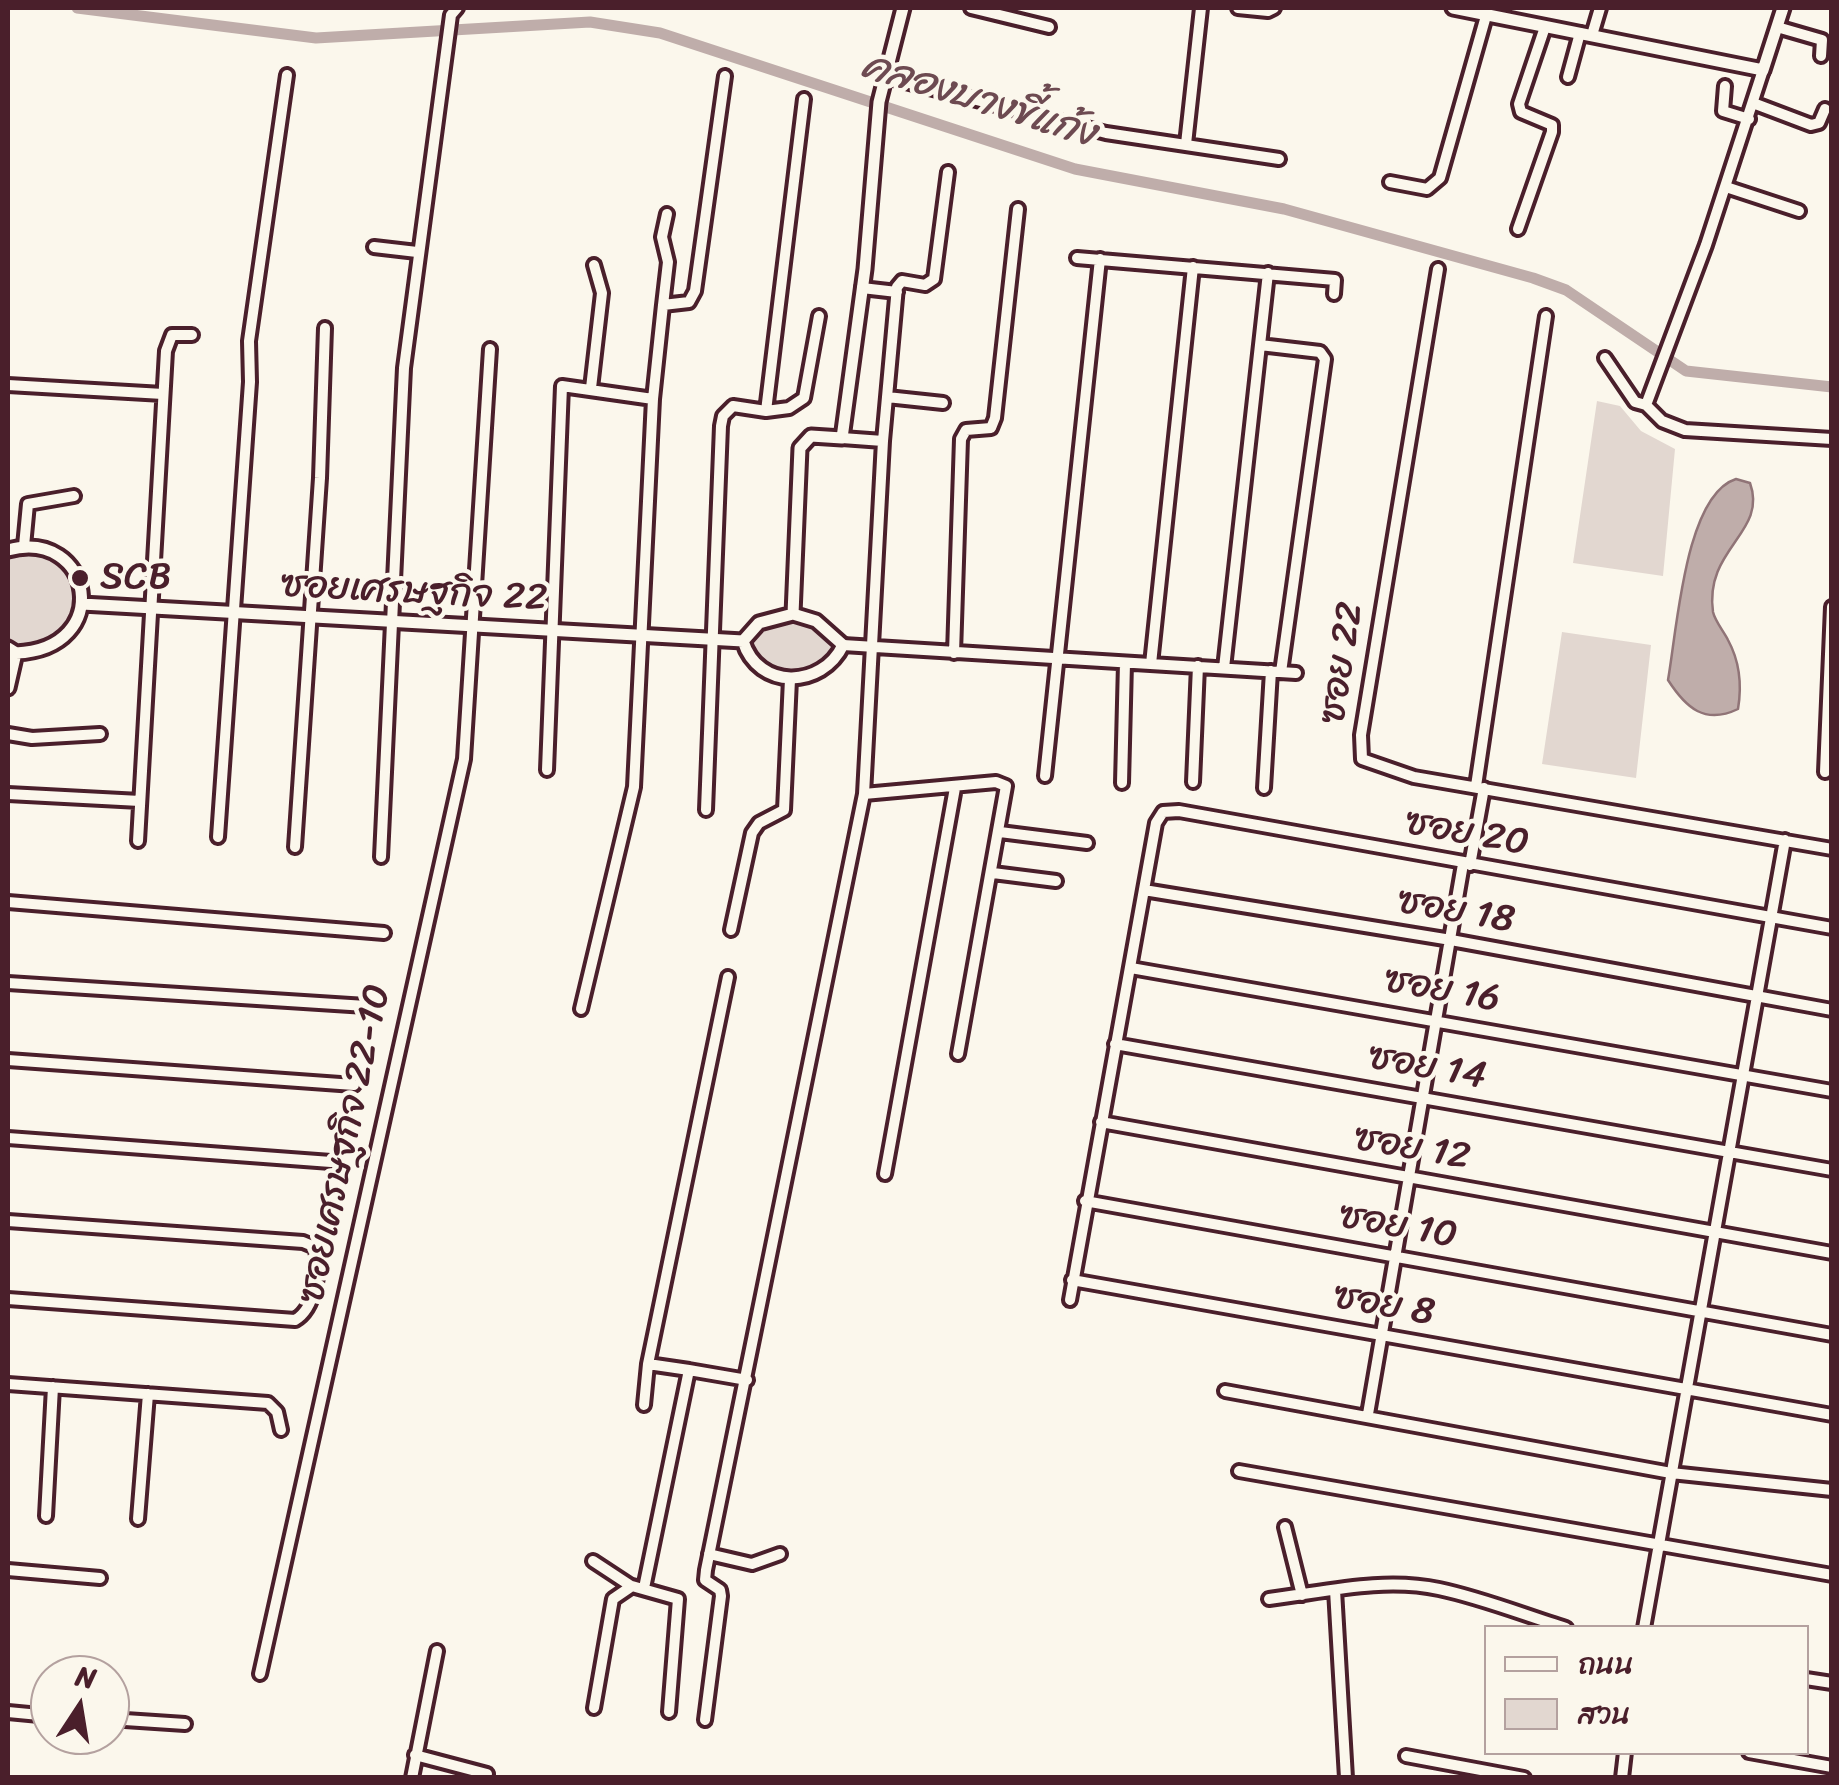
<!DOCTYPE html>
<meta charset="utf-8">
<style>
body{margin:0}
#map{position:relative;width:1839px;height:1785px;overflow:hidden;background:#fbf7ec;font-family:Sriracha,"Playpen Sans Thai",sans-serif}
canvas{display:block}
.frame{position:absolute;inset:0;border:10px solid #4a1f2b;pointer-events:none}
.legend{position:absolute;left:1484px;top:1625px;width:325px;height:130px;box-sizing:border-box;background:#fbf7ec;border:2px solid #b4a19f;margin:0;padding:12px 18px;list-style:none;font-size:30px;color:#4a1f2b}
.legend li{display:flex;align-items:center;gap:20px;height:50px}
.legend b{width:50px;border:2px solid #b4a19f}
.north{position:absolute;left:30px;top:1655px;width:100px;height:100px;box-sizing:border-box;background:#fbf7ec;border:2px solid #b4a19f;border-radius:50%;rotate:12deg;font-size:28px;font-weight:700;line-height:40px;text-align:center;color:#4a1f2b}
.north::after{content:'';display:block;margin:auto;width:35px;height:45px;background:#4a1f2b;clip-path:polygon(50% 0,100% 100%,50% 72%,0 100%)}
</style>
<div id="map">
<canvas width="1839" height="1785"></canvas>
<div class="frame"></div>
<ul class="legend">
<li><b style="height:12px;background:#fbf7ec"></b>ถนน</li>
<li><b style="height:28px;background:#e2d7d0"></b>สวน</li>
</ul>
<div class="north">N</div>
</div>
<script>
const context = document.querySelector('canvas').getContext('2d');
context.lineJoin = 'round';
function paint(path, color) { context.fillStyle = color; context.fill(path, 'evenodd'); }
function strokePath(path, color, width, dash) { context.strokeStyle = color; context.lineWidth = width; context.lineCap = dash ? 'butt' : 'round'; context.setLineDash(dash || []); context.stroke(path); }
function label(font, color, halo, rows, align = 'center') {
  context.font = font + ' Sriracha,"Playpen Sans Thai",sans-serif'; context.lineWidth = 9; context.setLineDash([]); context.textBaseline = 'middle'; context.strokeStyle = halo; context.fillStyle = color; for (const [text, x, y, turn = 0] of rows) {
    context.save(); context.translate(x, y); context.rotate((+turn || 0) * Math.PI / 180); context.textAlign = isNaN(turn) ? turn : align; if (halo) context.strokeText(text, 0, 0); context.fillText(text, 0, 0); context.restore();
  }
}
paint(new Path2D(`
 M 1597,401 L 1620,406 L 1641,431 L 1675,449 L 1663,576 L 1573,563 Z
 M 32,550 L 63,561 C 67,570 75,581 78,590 C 86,628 39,657 8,641 L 8,556 Z
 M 801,623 C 816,628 828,632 835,648 C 810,682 771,679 750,644 C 764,627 780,624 801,623 Z
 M 1562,632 L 1651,645 L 1636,778 L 1542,764 Z`), '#e2d7d0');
const water = new Path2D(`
 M 1736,479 L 1750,483 C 1768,533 1704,548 1713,612 C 1715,621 1724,632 1728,640 C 1740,662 1742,685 1738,709 C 1705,725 1686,708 1668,680 C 1677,630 1685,495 1736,479 Z`);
paint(water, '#bfadaa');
strokePath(water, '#907477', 2.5);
strokePath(new Path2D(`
 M 77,8 L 316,38 L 590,22 L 660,33 L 1075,169 L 1284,209 L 1533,278 L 1566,290 L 1686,371 L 1832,387`), '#bfadaa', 11);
const minor = new Path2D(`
 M 971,8 L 1049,27
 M 1238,8 L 1268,11 L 1274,8
 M 1777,27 L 1822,40 L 1821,56
 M 1592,35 L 1600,8
 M 886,77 L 1106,133 L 1279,159
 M 1568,77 L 1580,33
 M 1725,86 L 1723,111 L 1749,119
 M 1753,103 L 1811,125 L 1819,123 L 1825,109
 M 1186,144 L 1201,8
 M 1390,182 L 1427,189 L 1440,178 L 1486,16
 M 1726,187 L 1799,211
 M 1518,229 L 1552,132 L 1552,125 L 1521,112 L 1519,104 L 1545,27
 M 374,247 L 417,252
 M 1077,258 L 1335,280 L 1334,294
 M 1438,269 L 1361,735 L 1362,759 L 1414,777 L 1832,849
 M 862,288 L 897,292
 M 663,305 L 668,262 L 662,237 L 667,214
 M 1260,345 L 1320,352 L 1325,359 L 1281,672
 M 1605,358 L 1635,402 L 1646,405 L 1706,245 L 1763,70
 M 8,385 L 163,394
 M 591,388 L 602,293 L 594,265
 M 887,397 L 943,403
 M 1646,405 L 1662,421 L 1685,430 L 1832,439
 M 766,411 L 789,408 L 804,398 L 819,316
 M 842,438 L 883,441
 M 24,546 L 28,504 L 74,496
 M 843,645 L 1296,673
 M 954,653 L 961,439 L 966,430 L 991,428 L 995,418 L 1018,209
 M 1151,664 L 1193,267
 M 1224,668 L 1268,273
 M 8,734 L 32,738 L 100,734
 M 547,770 L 562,386 L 653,399
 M 1825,772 L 1832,607
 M 1045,776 L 1100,259
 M 1193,782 L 1198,666
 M 1122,783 L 1125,663
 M 1476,786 L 1546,316
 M 1264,788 L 1271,671
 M 8,794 L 140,801
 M 864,794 L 996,782 L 1006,786 L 958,1054
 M 706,810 L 721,426 L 723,416 L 733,406 L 766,411 L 804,99
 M 1000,832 L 1087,843
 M 218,837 L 250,382 L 249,341 L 287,75
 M 138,841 L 166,351 L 172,335 L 192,335
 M 295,847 L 320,478 L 325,328
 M 381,857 L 404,368 L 451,15 L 457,8
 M 1470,865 L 1484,788
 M 993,873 L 1056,881
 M 1144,890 L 1451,940 L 1832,1010
 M 8,902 L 384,933
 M 731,930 L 752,833 L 759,823 L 784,810 L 790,679
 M 1131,968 L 1832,1091
 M 8,983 L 366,1006
 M 581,1009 L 634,787 L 653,399 L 663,305 L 689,302 L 695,291 L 725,76
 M 1115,1044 L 1832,1170
 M 8,1060 L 354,1085
 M 1101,1122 L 1832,1253
 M 8,1138 L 331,1162
 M 885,1174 L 955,788
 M 1085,1201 L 1832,1335
 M 8,1221 L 303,1242 L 315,1247 C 322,1267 315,1309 295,1320 L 8,1299
 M 1072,1280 L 1832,1415
 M 1070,1300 L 1156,823 L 1163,812 L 1179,811 L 1832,928
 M 689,1370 L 648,1364 L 728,977
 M 8,1384 L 268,1403 L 277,1412 L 281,1430
 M 1225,1391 L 1671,1473 L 1832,1490
 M 644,1405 L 648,1364
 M 1368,1414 L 1463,864
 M 1239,1471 L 1832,1575
 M 46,1516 L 53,1387
 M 138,1519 L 148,1394
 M 1285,1527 L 1302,1595
 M 709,1554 L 752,1564 L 780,1554
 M 593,1561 L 631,1586
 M 8,1570 L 100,1578
 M 644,1588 L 689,1370 L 747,1380
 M 1335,1590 L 1346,1778
 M 1269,1599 C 1325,1592 1383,1577 1439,1589 C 1482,1598 1524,1615 1566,1628
 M 1644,1628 L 1785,840
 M 260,1674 L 464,759 L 490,349
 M 1806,1679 L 1832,1683
 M 594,1708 L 613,1599 L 632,1586 L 678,1599 L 669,1712
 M 8,1712 L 50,1716
 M 110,1719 L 185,1724
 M 705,1720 L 721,1596 L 720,1590 L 705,1580 L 706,1570 L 864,794 L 883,441 L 897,287 L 902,281 L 925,285 L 934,279 L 948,172
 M 1749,1752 L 1832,1767
 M 415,1755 L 487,1774
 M 1406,1756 L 1524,1778
 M 412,1778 L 437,1651
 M 1622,1778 L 1625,1752`);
const tertiary = new Path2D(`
 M 1453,8 L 1763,70 L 1783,8
 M 8,550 C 93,527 115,649 16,653 L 8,648
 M 82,604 L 743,641
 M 793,614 L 800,448 L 811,436 L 842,438 L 865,269 L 879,102 L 903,8
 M 793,614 L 816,621 L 843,645 C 822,689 758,690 743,641 L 759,623 Z
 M 8,688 L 16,653`);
strokePath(minor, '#4a1f2b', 18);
strokePath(tertiary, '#4a1f2b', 19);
strokePath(minor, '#fbf7ec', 10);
strokePath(tertiary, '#fbf7ec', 11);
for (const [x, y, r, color] of [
 [80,578,10,"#4a1f2b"]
]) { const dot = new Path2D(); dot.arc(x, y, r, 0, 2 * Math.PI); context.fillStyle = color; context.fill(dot); strokePath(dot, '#fbf7ec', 4); }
label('38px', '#4a1f2b', '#fbf7ec', [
 ["SCB",100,578]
], 'left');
label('38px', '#4a1f2b', '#fbf7ec', [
 ["ซอยเศรษฐกิจ 22",414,593,3],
 ["ซอย 22",1343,663,-81],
 ["ซอย 20",1467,834,10],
 ["ซอย 18",1456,912,10],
 ["ซอย 16",1442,991,10],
 ["ซอย 14",1427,1068,10],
 ["ซอยเศรษฐกิจ 22-10",346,1144,-78],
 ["ซอย 12",1412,1149,10],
 ["ซอย 10",1398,1227,10],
 ["ซอย 8",1384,1306,10]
]);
label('italic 40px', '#6d4a51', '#fbf7ec', [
 ["คลองบางขี้แก้ง",978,101,17]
]);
</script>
